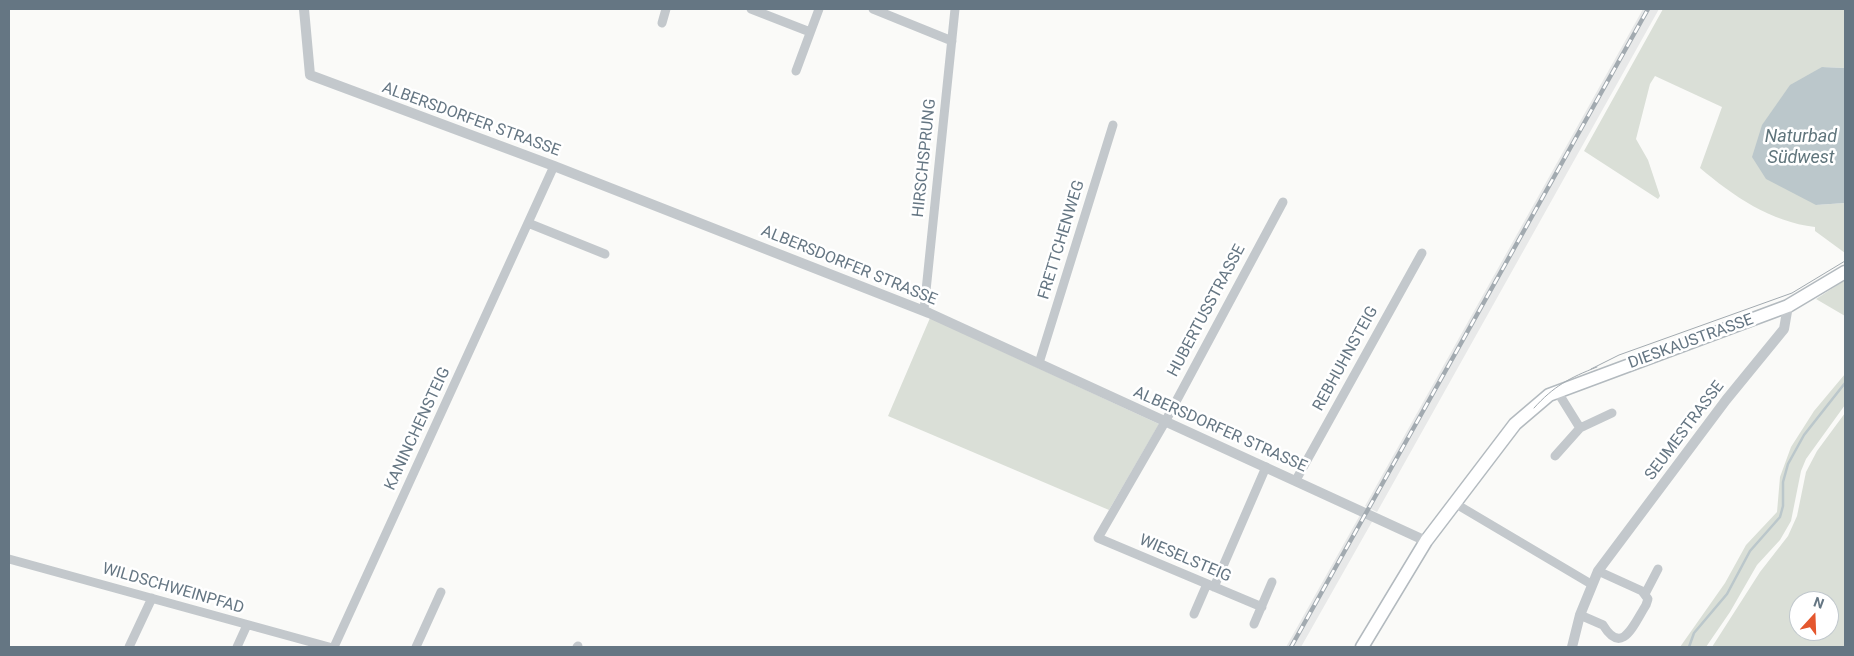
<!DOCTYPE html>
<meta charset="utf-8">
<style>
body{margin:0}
#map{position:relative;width:1854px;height:656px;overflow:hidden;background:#fafaf8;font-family:Roboto,sans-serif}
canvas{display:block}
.frame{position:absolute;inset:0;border:10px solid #657683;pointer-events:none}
.north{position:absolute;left:1789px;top:591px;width:50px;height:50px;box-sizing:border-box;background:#fff;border:1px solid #c1c8cd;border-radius:50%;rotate:20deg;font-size:14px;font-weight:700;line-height:20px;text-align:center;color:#657683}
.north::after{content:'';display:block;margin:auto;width:18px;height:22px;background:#e4572e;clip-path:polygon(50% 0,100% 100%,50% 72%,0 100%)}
</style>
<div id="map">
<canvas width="1854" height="656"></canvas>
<div class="frame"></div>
<div class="north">N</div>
</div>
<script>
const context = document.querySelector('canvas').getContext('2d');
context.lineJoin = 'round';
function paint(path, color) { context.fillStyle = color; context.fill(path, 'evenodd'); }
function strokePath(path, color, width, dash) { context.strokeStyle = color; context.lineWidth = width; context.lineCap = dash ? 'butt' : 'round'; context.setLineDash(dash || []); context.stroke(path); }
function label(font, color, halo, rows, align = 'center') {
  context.font = font + ' Roboto,sans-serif'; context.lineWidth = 5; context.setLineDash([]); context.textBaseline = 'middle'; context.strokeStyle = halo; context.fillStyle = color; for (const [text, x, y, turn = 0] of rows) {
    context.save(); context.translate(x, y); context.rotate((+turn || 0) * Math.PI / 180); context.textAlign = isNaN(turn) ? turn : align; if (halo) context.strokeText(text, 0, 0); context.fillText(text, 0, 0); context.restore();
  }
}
paint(new Path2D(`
 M 1643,9 L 1659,9 L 1377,512 L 1365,506 Z
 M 1360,515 L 1373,520 L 1301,647 L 1286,647 Z`), '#e8e9e9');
paint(new Path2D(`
 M 1663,9 L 1845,9 L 1845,68 L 1822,67 L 1816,205 L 1845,203 L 1845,253 L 1815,231 L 1815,227 C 1771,222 1733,196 1700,168 L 1722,107 L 1655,76 L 1650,84 L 1636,139 L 1648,160 L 1660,196 L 1658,199 L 1584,151 Z
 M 1845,280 L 1845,316 L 1816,299 Z
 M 930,318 L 1159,424 L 1109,510 L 888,416 Z
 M 1845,374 L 1845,405 L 1806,459 L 1801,471 L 1791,521 L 1780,540 L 1757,565 L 1730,612 L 1706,647 L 1680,647 L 1725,583 L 1746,545 L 1777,512 L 1780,477 L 1791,447 L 1814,411 Z
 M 1845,413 L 1845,647 L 1712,647 L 1760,572 L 1788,536 L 1797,516 L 1806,472 L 1817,451 ZM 1799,601 L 1829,601 L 1829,631 L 1799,631 Z`), '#dadfd7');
paint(new Path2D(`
 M 1822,67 L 1845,68 L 1845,203 L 1816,205 L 1766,179 L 1752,157 L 1762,125 L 1790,85 Z`), '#bbc7cb');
strokePath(new Path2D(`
 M 1689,647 L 1694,633 L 1727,594 L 1750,551 L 1780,517 L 1783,506 L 1783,482 L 1788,464 L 1804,435 L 1845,383`), '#bbc7cb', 2.5);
const secondary = new Path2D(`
 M 1362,647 L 1426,541 L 1515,424 L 1549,395 L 1788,306 L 1845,272`);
strokePath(secondary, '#b3babf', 15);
strokePath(new Path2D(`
 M 751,9 L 810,32
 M 873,9 L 952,41
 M 662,23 L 666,9
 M 796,71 L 819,9
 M 528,223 L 605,254
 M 924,310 L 955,9
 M 1039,363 L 1113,125
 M 1557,391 L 1580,428
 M 1555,456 L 1580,428 L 1612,413
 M 1296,480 L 1422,253
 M 1456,504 L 1591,584
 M 9,559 L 329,647
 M 1214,587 L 1266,467
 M 1645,594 L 1658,569
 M 1262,607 L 1098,538 L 1165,422 L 1283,202
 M 1194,614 L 1207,584
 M 1580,615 L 1603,625 C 1622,656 1633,626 1646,605 L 1648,599 L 1642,591 L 1598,571
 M 1254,624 L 1272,582
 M 129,647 L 152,598
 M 237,647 L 247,625
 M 334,647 L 554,166
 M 416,647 L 441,592
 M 577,647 L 578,646`), '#c3c8cc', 9);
strokePath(new Path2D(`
 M 304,9 L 310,75 L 554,166 L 929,313 L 1426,541
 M 1572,647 L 1580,615 L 1598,571 L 1726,400 L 1784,329 L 1788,306`), '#c3c8cc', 10);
strokePath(secondary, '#fff', 12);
strokePath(new Path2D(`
 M 1591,369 L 1619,355 L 1792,293 L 1845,261
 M 1534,408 C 1554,386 1569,378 1597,367`), '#a2aab0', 1);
const rail = new Path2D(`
 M 1291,647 L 1648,9`);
strokePath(rail, '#a2aab0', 4.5);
strokePath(rail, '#fff', 2.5, [8]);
label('16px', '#657683', '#fff', [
 ["ALBERSDORFER STRASSE",471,120,20],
 ["HIRSCHSPRUNG",925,158,-84],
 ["FRETTCHENWEG",1062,240,-73],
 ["ALBERSDORFER STRASSE",849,266,22],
 ["HUBERTUSSTRASSE",1207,311,-62],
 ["DIESKAUSTRASSE",1691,342,-20],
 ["REBHUHNSTEIG",1346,359,-61],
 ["KANINCHENSTEIG",418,429,-65],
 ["ALBERSDORFER STRASSE",1220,430,24],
 ["SEUMESTRASSE",1685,431,-53],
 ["WIESELSTEIG",1185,559,23],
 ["WILDSCHWEINPFAD",173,589,16]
]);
label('italic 18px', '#60757c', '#fff', [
 ["Naturbad",1801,137],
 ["Südwest",1801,158]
]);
</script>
